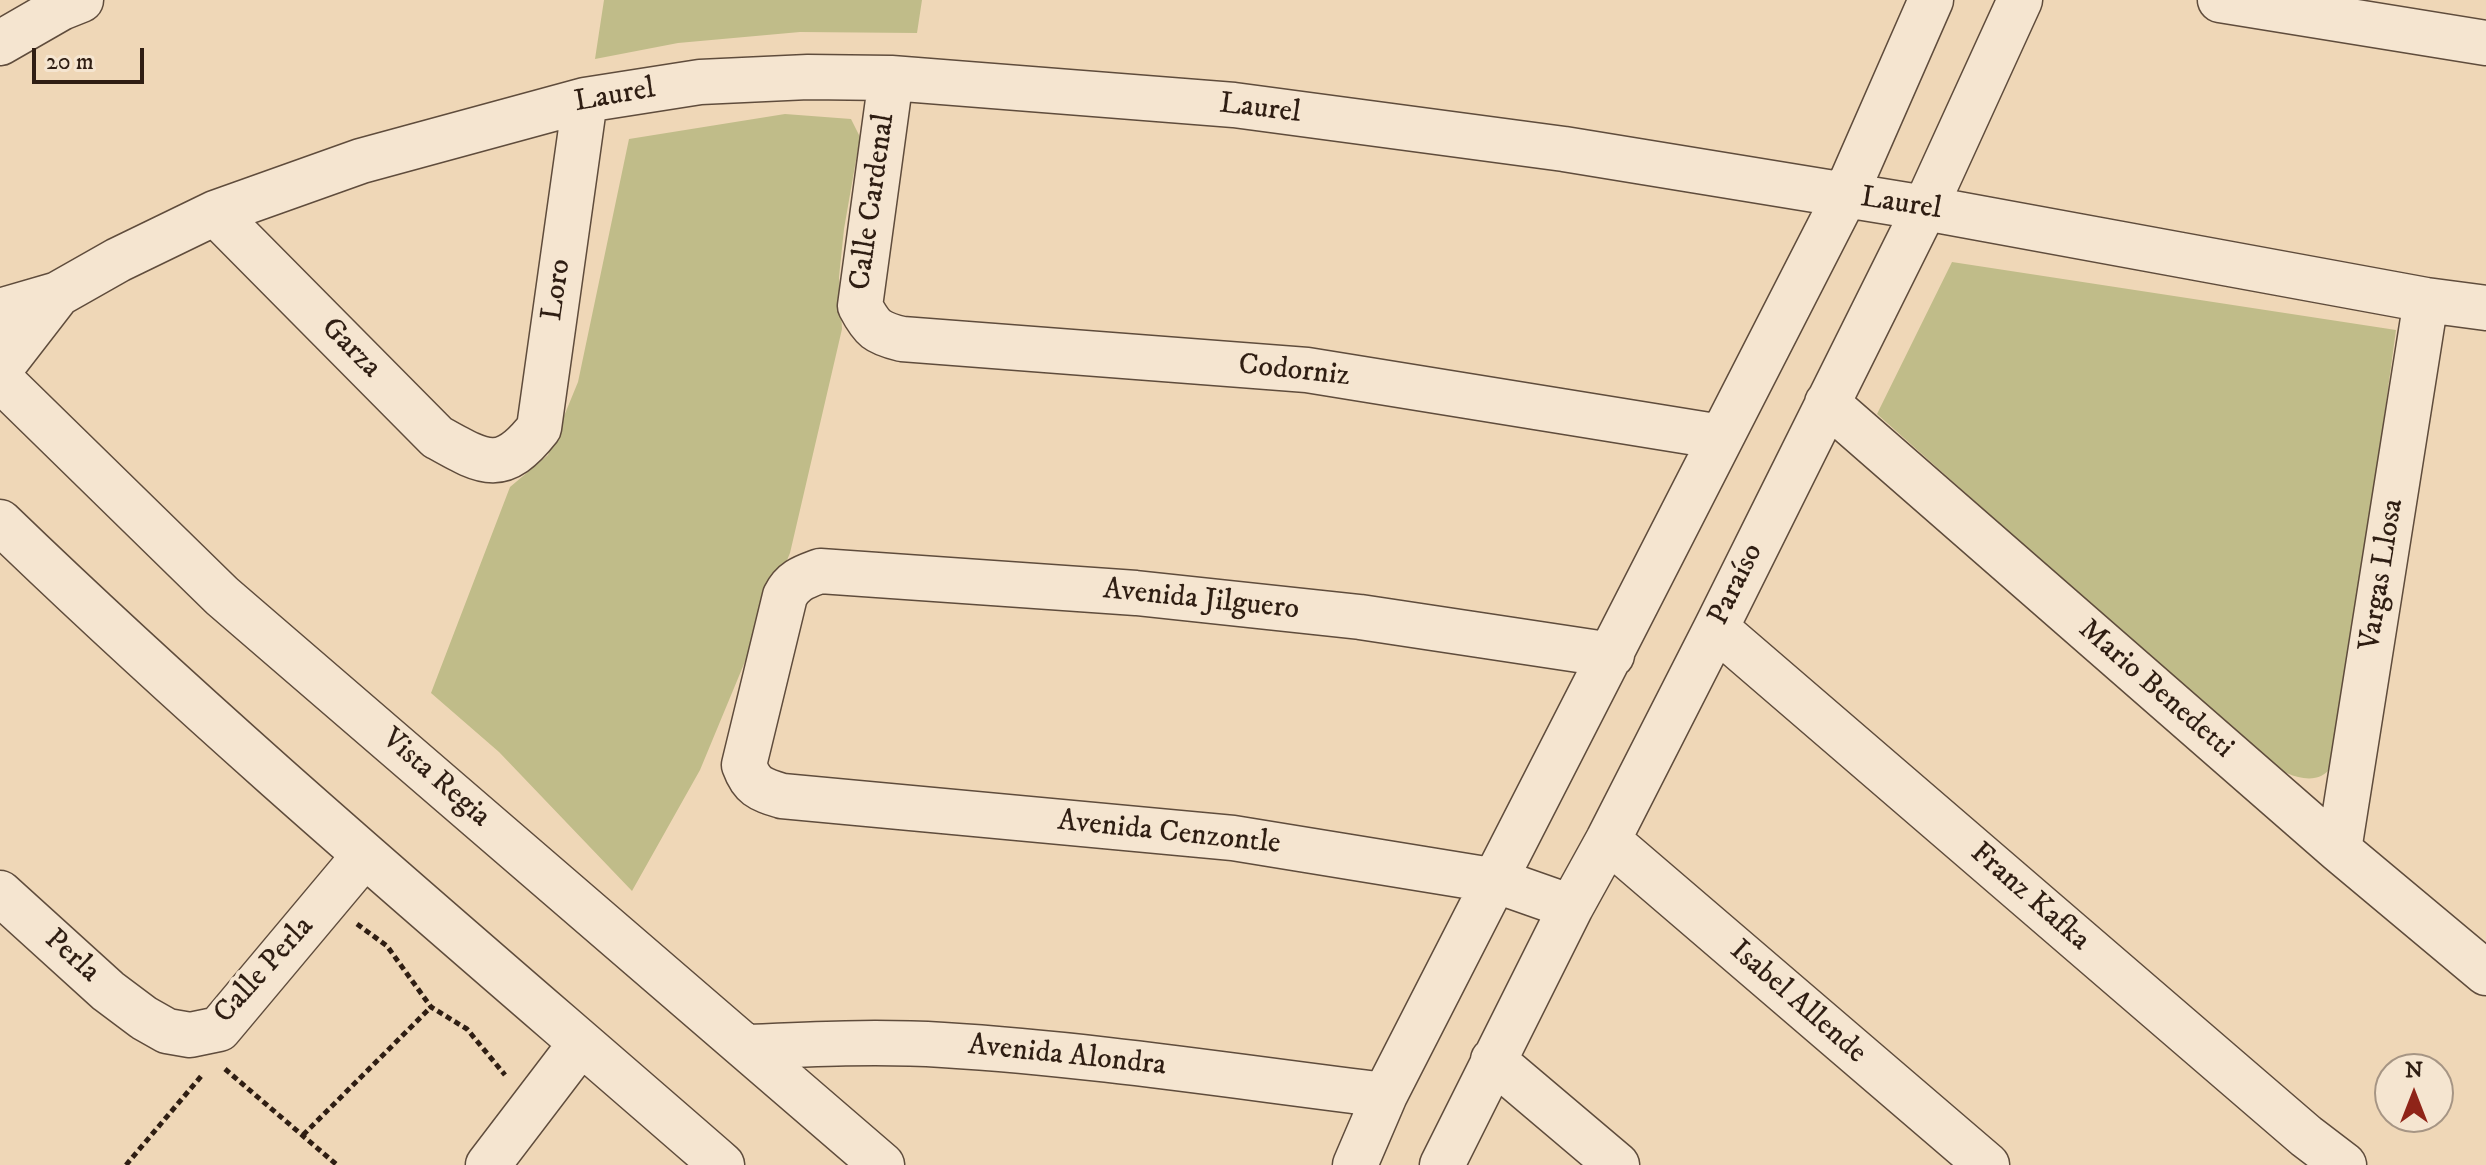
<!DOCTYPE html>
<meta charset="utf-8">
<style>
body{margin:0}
#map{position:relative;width:2486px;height:1165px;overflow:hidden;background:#efd7b7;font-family:"IM FELL DW Pica",serif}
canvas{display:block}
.north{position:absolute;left:2374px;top:1053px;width:80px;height:80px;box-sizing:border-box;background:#f5e5d0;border:2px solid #a69584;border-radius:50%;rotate:0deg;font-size:22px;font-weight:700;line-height:32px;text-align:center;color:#2f1e13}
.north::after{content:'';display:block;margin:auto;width:28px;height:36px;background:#8f2418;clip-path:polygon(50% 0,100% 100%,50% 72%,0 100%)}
.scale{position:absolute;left:32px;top:48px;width:112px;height:36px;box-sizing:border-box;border:4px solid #2f1e13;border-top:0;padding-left:10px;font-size:24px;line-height:28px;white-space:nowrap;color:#2f1e13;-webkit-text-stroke:6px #f5e5d0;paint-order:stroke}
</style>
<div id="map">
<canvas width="2486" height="1165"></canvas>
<div class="north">N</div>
<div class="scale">20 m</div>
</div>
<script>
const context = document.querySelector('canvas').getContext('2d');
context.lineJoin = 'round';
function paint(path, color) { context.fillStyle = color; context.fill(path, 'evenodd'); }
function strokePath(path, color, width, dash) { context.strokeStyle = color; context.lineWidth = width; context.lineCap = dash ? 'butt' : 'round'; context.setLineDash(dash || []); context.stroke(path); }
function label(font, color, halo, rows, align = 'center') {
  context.font = font + ' "IM FELL DW Pica",serif'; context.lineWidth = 8; context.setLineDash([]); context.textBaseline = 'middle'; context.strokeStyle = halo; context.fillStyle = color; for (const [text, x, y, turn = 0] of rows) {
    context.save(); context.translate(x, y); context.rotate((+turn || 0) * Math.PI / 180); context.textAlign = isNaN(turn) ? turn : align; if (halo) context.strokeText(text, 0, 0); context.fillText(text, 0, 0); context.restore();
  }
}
paint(new Path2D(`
 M 604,0 L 922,0 L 917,33 L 800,32 L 678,43 L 595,59 Z
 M 785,114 L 851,119 L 860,137 L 844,229 L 839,277 L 842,329 L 790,553 L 700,770 L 632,891 L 499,752 L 431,693 L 510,487 L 548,455 L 578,382 L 629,139 Z
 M 1952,262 L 2396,330 L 2341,734 C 2339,742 2338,758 2332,766 C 2316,790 2286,774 2268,763 L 1877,414 Z`), '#c0bc89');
const minor = new Path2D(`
 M 2220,0 L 2486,43
 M 0,43 L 61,8 L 81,0
 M 891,78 L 860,306 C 872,329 877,333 902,339 L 1307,370 L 1721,437
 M 215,213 L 437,437 C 485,464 502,475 539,428 L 585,100
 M 0,311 L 58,294 L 118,260 L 215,213 L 361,161 L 585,100 L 700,82 L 808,77 L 891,78 L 1234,105 L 1564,149 L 1925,208 L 2426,300 L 2486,308
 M 0,369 L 58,294
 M 0,379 L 222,596 L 882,1165
 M 1827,403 L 2339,850 L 2486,973
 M 0,522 C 232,746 479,953 722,1165
 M 1716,628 L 2306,1136 L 2344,1165
 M 1608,840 L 1987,1165
 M 2339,850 L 2426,300
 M 0,893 L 108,991 L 144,1018 L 167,1031 L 190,1035 L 219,1029 L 364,856
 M 1571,907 L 1497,881 L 1233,838 L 782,796 C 760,789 752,787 744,765 L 785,596 C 793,580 804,577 820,571 L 1136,593 L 1360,617 L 1612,655
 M 748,1047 C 813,1044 878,1041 943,1045 C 1091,1054 1238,1077 1385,1095
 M 1493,1060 L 1617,1165
 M 488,1165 L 581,1043
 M 1355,1165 L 1385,1095 L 1845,196 L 1931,0
 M 1442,1165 L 1571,907 L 1608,840 L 1716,628 L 1925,208 L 2020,0`);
strokePath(minor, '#5f4c3c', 47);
strokePath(new Path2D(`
 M 357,924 L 387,946 L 431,1007 L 467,1029 L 505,1075
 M 225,1069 L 337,1165
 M 303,1135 L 431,1007
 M 126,1165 L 203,1074`), '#2f1e13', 5, [6, 4]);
strokePath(minor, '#f5e5d0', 44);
label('30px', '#2f1e13', '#f5e5d0', [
 ["Laurel",615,97,-10],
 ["Laurel",1260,110,7],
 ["Calle Cardenal",874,202,-82],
 ["Laurel",1901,205,9],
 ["Loro",558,290,-82],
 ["Garza",350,349,45],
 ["Codorniz",1294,372,6],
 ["Vargas Llosa",2383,575,-81],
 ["Paraíso",1737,585,-64],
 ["Avenida Jilguero",1201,601,6],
 ["Mario Benedetti",2155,690,41],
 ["Vista Regia",435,779,41],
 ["Avenida Cenzontle",1169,834,6],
 ["Franz Kafka",2029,898,41],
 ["Perla",71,957,42],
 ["Calle Perla",265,971,-48],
 ["Isabel Allende",1797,1003,41],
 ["Avenida Alondra",1067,1057,6]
]);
</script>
